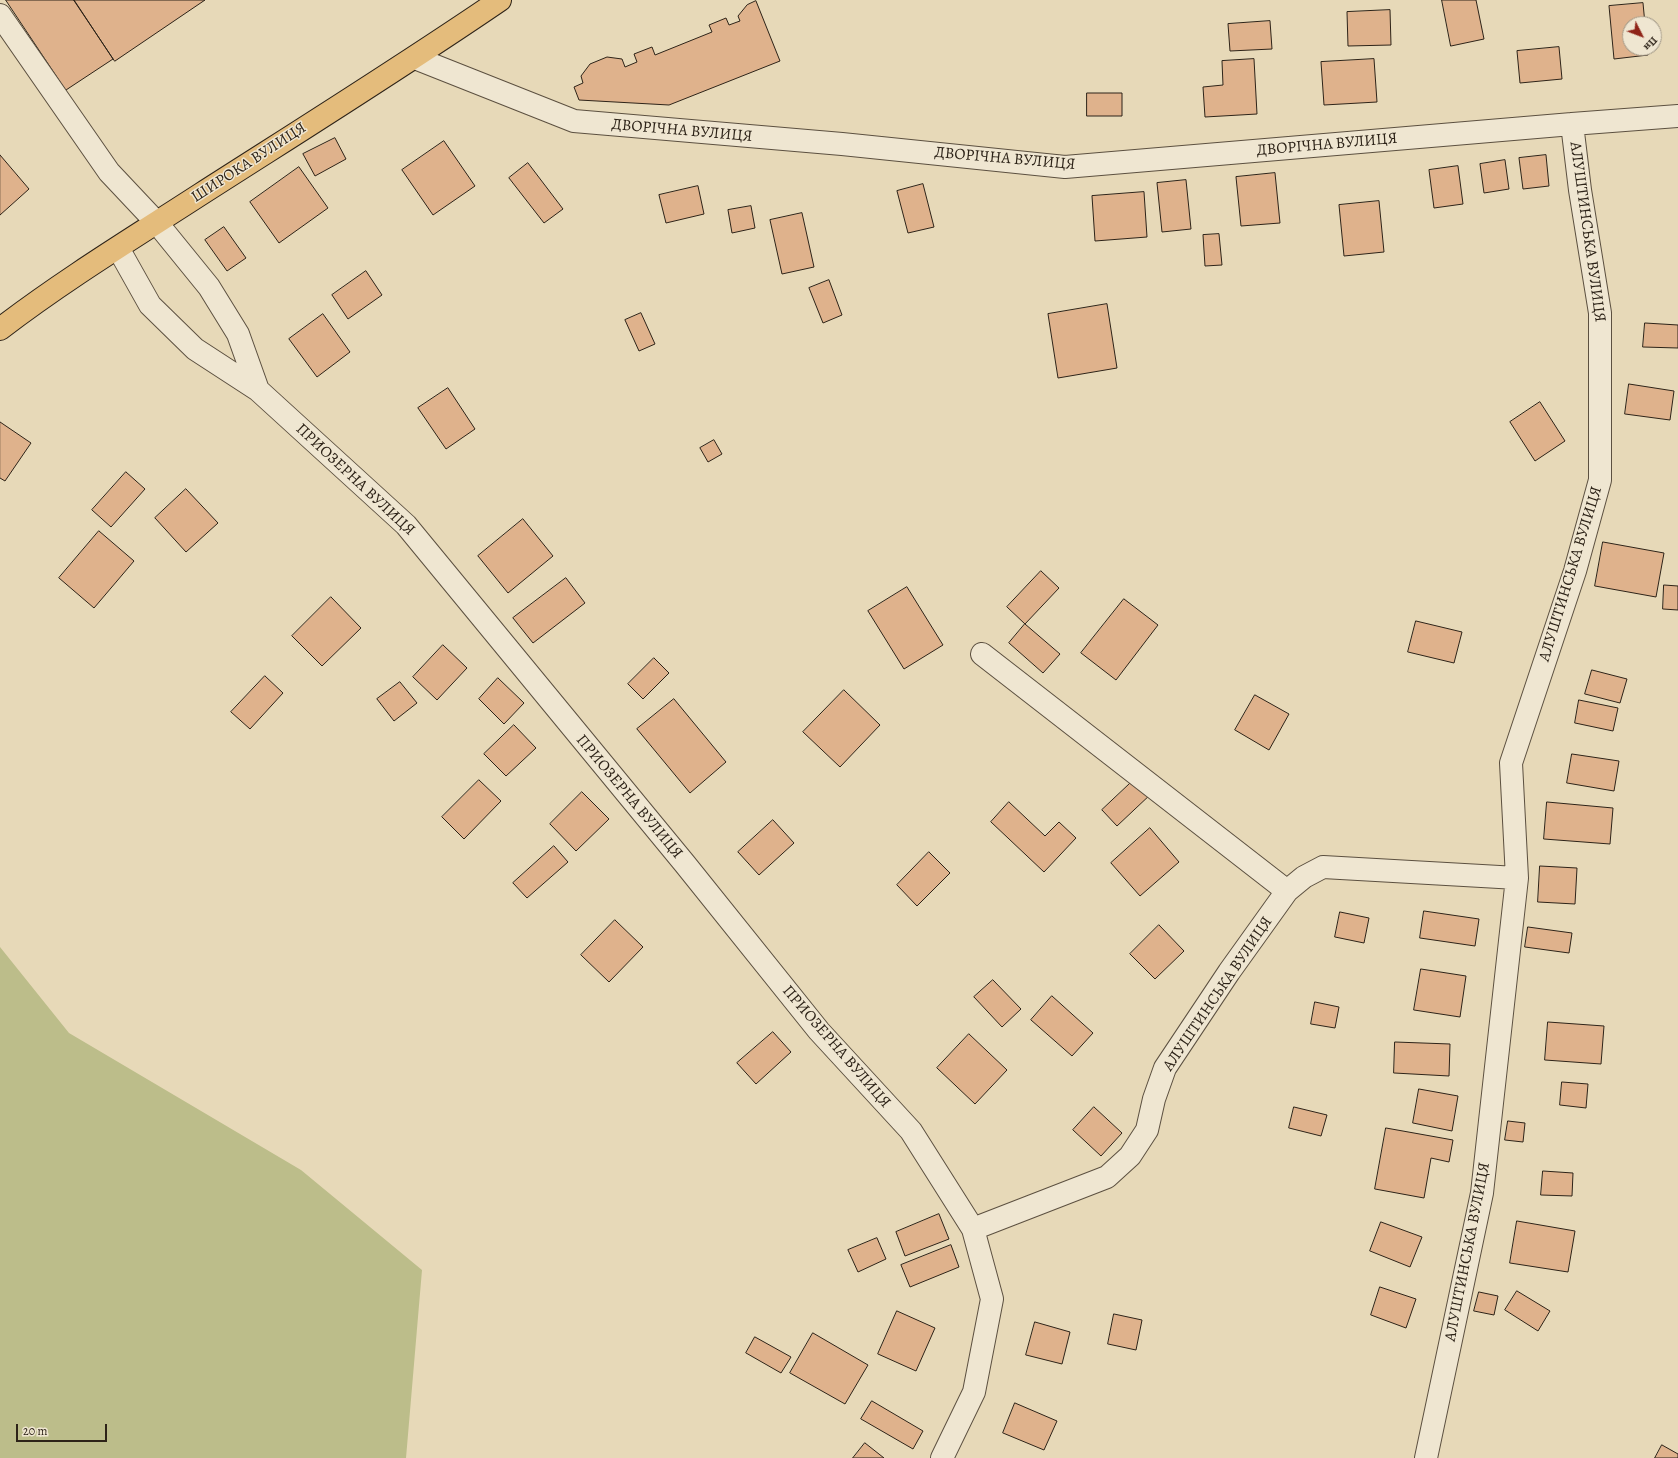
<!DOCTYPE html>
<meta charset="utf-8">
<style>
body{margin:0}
#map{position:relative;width:1678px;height:1458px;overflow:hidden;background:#e7d9b8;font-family:Alegreya,serif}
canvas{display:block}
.north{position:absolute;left:1622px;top:16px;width:40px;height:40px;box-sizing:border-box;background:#efe6d1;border:1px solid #a19887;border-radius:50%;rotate:132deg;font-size:11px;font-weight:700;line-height:16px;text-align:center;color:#2d2318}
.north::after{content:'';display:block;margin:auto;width:14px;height:18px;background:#8f2418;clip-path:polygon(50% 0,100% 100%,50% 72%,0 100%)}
.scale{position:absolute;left:16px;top:1424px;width:91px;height:18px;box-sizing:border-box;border:2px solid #2d2318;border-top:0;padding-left:5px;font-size:12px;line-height:14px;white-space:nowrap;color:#2d2318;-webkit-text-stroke:3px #efe6d1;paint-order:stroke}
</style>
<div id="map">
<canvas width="1678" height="1458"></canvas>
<div class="north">Пн</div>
<div class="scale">20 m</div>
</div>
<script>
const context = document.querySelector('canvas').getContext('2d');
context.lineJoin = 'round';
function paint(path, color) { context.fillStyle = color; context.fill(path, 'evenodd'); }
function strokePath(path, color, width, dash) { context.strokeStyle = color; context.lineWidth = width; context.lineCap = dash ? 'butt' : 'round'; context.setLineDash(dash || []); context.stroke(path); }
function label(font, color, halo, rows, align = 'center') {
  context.font = font + ' Alegreya,serif'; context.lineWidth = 3; context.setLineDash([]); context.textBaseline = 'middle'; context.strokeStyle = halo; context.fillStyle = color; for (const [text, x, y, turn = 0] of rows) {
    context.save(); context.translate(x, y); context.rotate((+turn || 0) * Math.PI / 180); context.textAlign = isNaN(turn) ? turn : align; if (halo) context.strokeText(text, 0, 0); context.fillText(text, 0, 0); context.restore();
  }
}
paint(new Path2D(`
 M 0,947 L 69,1033 L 301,1170 L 422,1270 L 406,1458 L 0,1458 Z`), '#bcbd8a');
const building = new Path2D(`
 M 6,0 L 74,0 L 113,59 L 66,90 Z
 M 74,0 L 205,0 L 115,61 Z
 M 1442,0 L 1476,0 L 1484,39 L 1451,46 Z
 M 756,1 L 780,61 L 669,105 L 579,100 L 574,87 L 583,83 L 581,76 L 590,64 L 607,57 L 622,59 L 625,67 L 637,62 L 634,54 L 652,47 L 655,55 L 712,32 L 709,25 L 726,18 L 729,25 L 740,21 L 738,16 L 747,5 Z
 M 1643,3 L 1645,24 L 1630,24 L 1630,48 L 1648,48 L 1648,55 L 1614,59 L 1609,6 Z
 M 1390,10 L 1391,45 L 1348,46 L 1347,12 Z
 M 1270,21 L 1272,49 L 1230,51 L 1228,24 Z
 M 1559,47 L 1562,79 L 1520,83 L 1517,51 Z
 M 1254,59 L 1257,114 L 1205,117 L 1203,87 L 1223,85 L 1222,61 Z
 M 1374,59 L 1377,102 L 1324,105 L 1321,62 Z
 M 1087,93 L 1122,93 L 1122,116 L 1087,116 Z
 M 335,138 L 346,159 L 315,176 L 303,154 Z
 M 444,141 L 475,186 L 433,215 L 402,170 Z
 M 0,155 L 29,189 L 0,215 Z
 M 1546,155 L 1549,186 L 1523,189 L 1519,158 Z
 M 1505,160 L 1509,189 L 1484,193 L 1480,164 Z
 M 528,163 L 563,209 L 544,223 L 509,178 Z
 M 1458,166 L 1463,204 L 1434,208 L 1429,170 Z
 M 299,167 L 328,208 L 279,243 L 250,202 Z
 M 1275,173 L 1280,223 L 1241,226 L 1236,177 Z
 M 1186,180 L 1191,229 L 1162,232 L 1157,183 Z
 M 923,184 L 934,227 L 908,233 L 897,191 Z
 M 698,186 L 704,214 L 666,223 L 659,195 Z
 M 1144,192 L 1147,237 L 1095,241 L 1092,196 Z
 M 1379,201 L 1384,252 L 1344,256 L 1339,205 Z
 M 751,206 L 755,228 L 732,233 L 728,210 Z
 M 802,213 L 814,267 L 782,274 L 770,220 Z
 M 224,227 L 246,258 L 227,271 L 205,240 Z
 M 1219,234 L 1222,265 L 1205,266 L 1203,235 Z
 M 366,271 L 382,295 L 348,319 L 332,295 Z
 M 829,280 L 842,315 L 823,323 L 809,288 Z
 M 1107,304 L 1117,368 L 1058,378 L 1048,314 Z
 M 641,313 L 655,344 L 639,351 L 625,320 Z
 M 323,314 L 350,352 L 317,377 L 289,339 Z
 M 1645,323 L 1678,325 L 1678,348 L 1643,347 Z
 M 1629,384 L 1674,391 L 1670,420 L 1625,414 Z
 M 448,388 L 475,429 L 446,449 L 418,408 Z
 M 1540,402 L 1565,441 L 1535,461 L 1510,422 Z
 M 0,422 L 31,443 L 5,481 L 0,478 Z
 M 714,440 L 722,454 L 708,462 L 700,448 Z
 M 126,472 L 145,489 L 111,527 L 92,510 Z
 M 186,489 L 218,523 L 186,552 L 155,518 Z
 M 523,519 L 553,556 L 508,593 L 478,556 Z
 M 99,531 L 134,561 L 94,608 L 59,578 Z
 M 1603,542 L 1664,553 L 1656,597 L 1595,586 Z
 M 1041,571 L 1059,588 L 1025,624 L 1007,607 Z
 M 566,578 L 585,603 L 533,643 L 513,618 Z
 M 1664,585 L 1678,586 L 1678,610 L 1663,609 Z
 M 907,587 L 943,645 L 904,669 L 868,611 Z
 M 331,597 L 361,628 L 322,666 L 292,636 Z
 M 1124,599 L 1158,625 L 1116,680 L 1081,653 Z
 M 1416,621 L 1462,632 L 1454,663 L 1408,652 Z
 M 1025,624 L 1060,654 L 1043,673 L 1009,643 Z
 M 443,645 L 467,668 L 437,700 L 413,677 Z
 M 654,658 L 669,673 L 643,699 L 628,684 Z
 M 1592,670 L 1627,679 L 1620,703 L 1585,694 Z
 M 265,676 L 283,693 L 250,729 L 231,712 Z
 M 498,678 L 524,703 L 504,724 L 479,699 Z
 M 400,682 L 417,703 L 394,721 L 377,699 Z
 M 844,690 L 880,725 L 840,767 L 803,732 Z
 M 1255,695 L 1289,714 L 1269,750 L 1235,730 Z
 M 674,699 L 726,762 L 690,793 L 637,729 Z
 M 1579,700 L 1618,708 L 1613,731 L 1575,723 Z
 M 514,725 L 536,748 L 506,776 L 484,754 Z
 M 1572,754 L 1619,761 L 1614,791 L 1567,783 Z
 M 1137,777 L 1152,793 L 1117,826 L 1102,810 Z
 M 479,780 L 501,801 L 464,839 L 442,817 Z
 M 582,792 L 609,819 L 576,851 L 550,824 Z
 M 1009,802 L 1045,836 L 1059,822 L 1076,838 L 1044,872 L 991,822 Z
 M 1547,802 L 1613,808 L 1610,844 L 1544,839 Z
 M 773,820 L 794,843 L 759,875 L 738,852 Z
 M 1150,828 L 1179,862 L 1140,896 L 1111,863 Z
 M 554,846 L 568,862 L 527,898 L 513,883 Z
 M 929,852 L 950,873 L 917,906 L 897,885 Z
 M 1540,866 L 1577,868 L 1575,904 L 1538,902 Z
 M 1424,911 L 1479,919 L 1475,946 L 1420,938 Z
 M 1340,912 L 1369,918 L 1364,943 L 1335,937 Z
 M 615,920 L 643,947 L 609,982 L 581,955 Z
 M 1159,925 L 1184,951 L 1155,979 L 1130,954 Z
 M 1528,927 L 1572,933 L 1569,953 L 1525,947 Z
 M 1421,969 L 1466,976 L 1460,1017 L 1414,1010 Z
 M 993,980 L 1021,1009 L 1002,1027 L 974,997 Z
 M 1052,996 L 1093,1033 L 1072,1056 L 1031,1020 Z
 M 1315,1002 L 1339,1007 L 1335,1028 L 1311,1024 Z
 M 1548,1022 L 1604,1026 L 1601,1064 L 1545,1060 Z
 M 773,1032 L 791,1052 L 756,1084 L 737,1063 Z
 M 969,1034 L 1007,1070 L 975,1104 L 937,1068 Z
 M 1395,1042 L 1450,1044 L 1449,1076 L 1394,1073 Z
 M 1562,1082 L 1588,1084 L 1586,1108 L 1560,1105 Z
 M 1419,1089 L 1458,1096 L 1452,1131 L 1413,1123 Z
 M 1094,1107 L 1122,1133 L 1101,1156 L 1073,1130 Z
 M 1294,1107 L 1327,1115 L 1321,1136 L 1289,1128 Z
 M 1508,1121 L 1525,1123 L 1523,1142 L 1505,1140 Z
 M 1386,1128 L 1453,1140 L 1449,1162 L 1431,1158 L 1424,1198 L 1375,1189 Z
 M 1543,1171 L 1573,1173 L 1572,1196 L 1541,1195 Z
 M 939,1214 L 949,1239 L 905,1256 L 896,1232 Z
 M 1517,1221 L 1575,1231 L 1568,1272 L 1510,1263 Z
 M 1381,1222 L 1422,1237 L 1410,1267 L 1370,1251 Z
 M 877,1238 L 886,1259 L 858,1272 L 848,1250 Z
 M 951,1245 L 959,1267 L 910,1287 L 901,1265 Z
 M 1380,1287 L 1416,1299 L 1406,1328 L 1371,1315 Z
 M 1517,1291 L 1550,1311 L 1538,1331 L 1505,1310 Z
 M 1479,1292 L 1498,1296 L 1494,1315 L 1474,1311 Z
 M 897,1311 L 935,1328 L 916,1371 L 878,1354 Z
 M 1114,1314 L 1142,1320 L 1136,1350 L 1108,1344 Z
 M 1035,1322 L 1070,1332 L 1062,1364 L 1026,1355 Z
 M 813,1333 L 868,1365 L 845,1404 L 790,1373 Z
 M 755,1337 L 791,1357 L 781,1373 L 746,1353 Z
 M 872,1401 L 923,1431 L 913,1449 L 861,1419 Z
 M 1015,1403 L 1057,1421 L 1044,1450 L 1003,1433 Z
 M 865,1443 L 884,1458 L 853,1458 Z
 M 1662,1445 L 1678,1454 L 1678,1458 L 1655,1458 Z`);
paint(building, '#dfb28c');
strokePath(building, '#2d2318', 1);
const minor = new Path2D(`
 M 0,15 L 109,172 L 157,223 L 209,287 L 238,334 L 258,390
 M 415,58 L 574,121 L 842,144 L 1065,167 L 1572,124 L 1678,116
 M 118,248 L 150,305 L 195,349 L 258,390 L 406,525 L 685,864 L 819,1031 L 911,1131 L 973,1229 L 992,1299 L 974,1392 L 942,1458
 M 982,654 L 1287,891
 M 973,1229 L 1107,1177 L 1130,1156 L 1147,1130 L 1154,1099 L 1165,1068 L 1229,972 L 1287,891 L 1304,877 L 1323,867 L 1517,878
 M 1426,1458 L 1482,1193 L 1517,878 L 1511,763 L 1575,571 L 1600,480 L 1600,313 L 1580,190 L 1572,124`);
const major = new Path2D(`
 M 0,329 C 64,280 133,238 201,194 C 301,130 402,67 500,0`);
strokePath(minor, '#5c5040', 24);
strokePath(major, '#2d2318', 24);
strokePath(minor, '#efe6d1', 22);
strokePath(major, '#e4bc7c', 22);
label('16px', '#2d2318', '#efe6d1', [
 ["ДВОРІЧНА ВУЛИЦЯ",682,131,5],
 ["ДВОРІЧНА ВУЛИЦЯ",1327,145,-5],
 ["ДВОРІЧНА ВУЛИЦЯ",1005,159,5],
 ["ШИРОКА ВУЛИЦЯ",249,163,-33],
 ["АЛУШТИНСЬКА ВУЛИЦЯ",1587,232,82],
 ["ПРИОЗЕРНА ВУЛИЦЯ",355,480,43],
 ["АЛУШТИНСЬКА ВУЛИЦЯ",1571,574,-73],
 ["ПРИОЗЕРНА ВУЛИЦЯ",629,797,50],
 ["АЛУШТИНСЬКА ВУЛИЦЯ",1218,994,-56],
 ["ПРИОЗЕРНА ВУЛИЦЯ",836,1047,49],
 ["АЛУШТИНСЬКА ВУЛИЦЯ",1468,1252,-79]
]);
</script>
